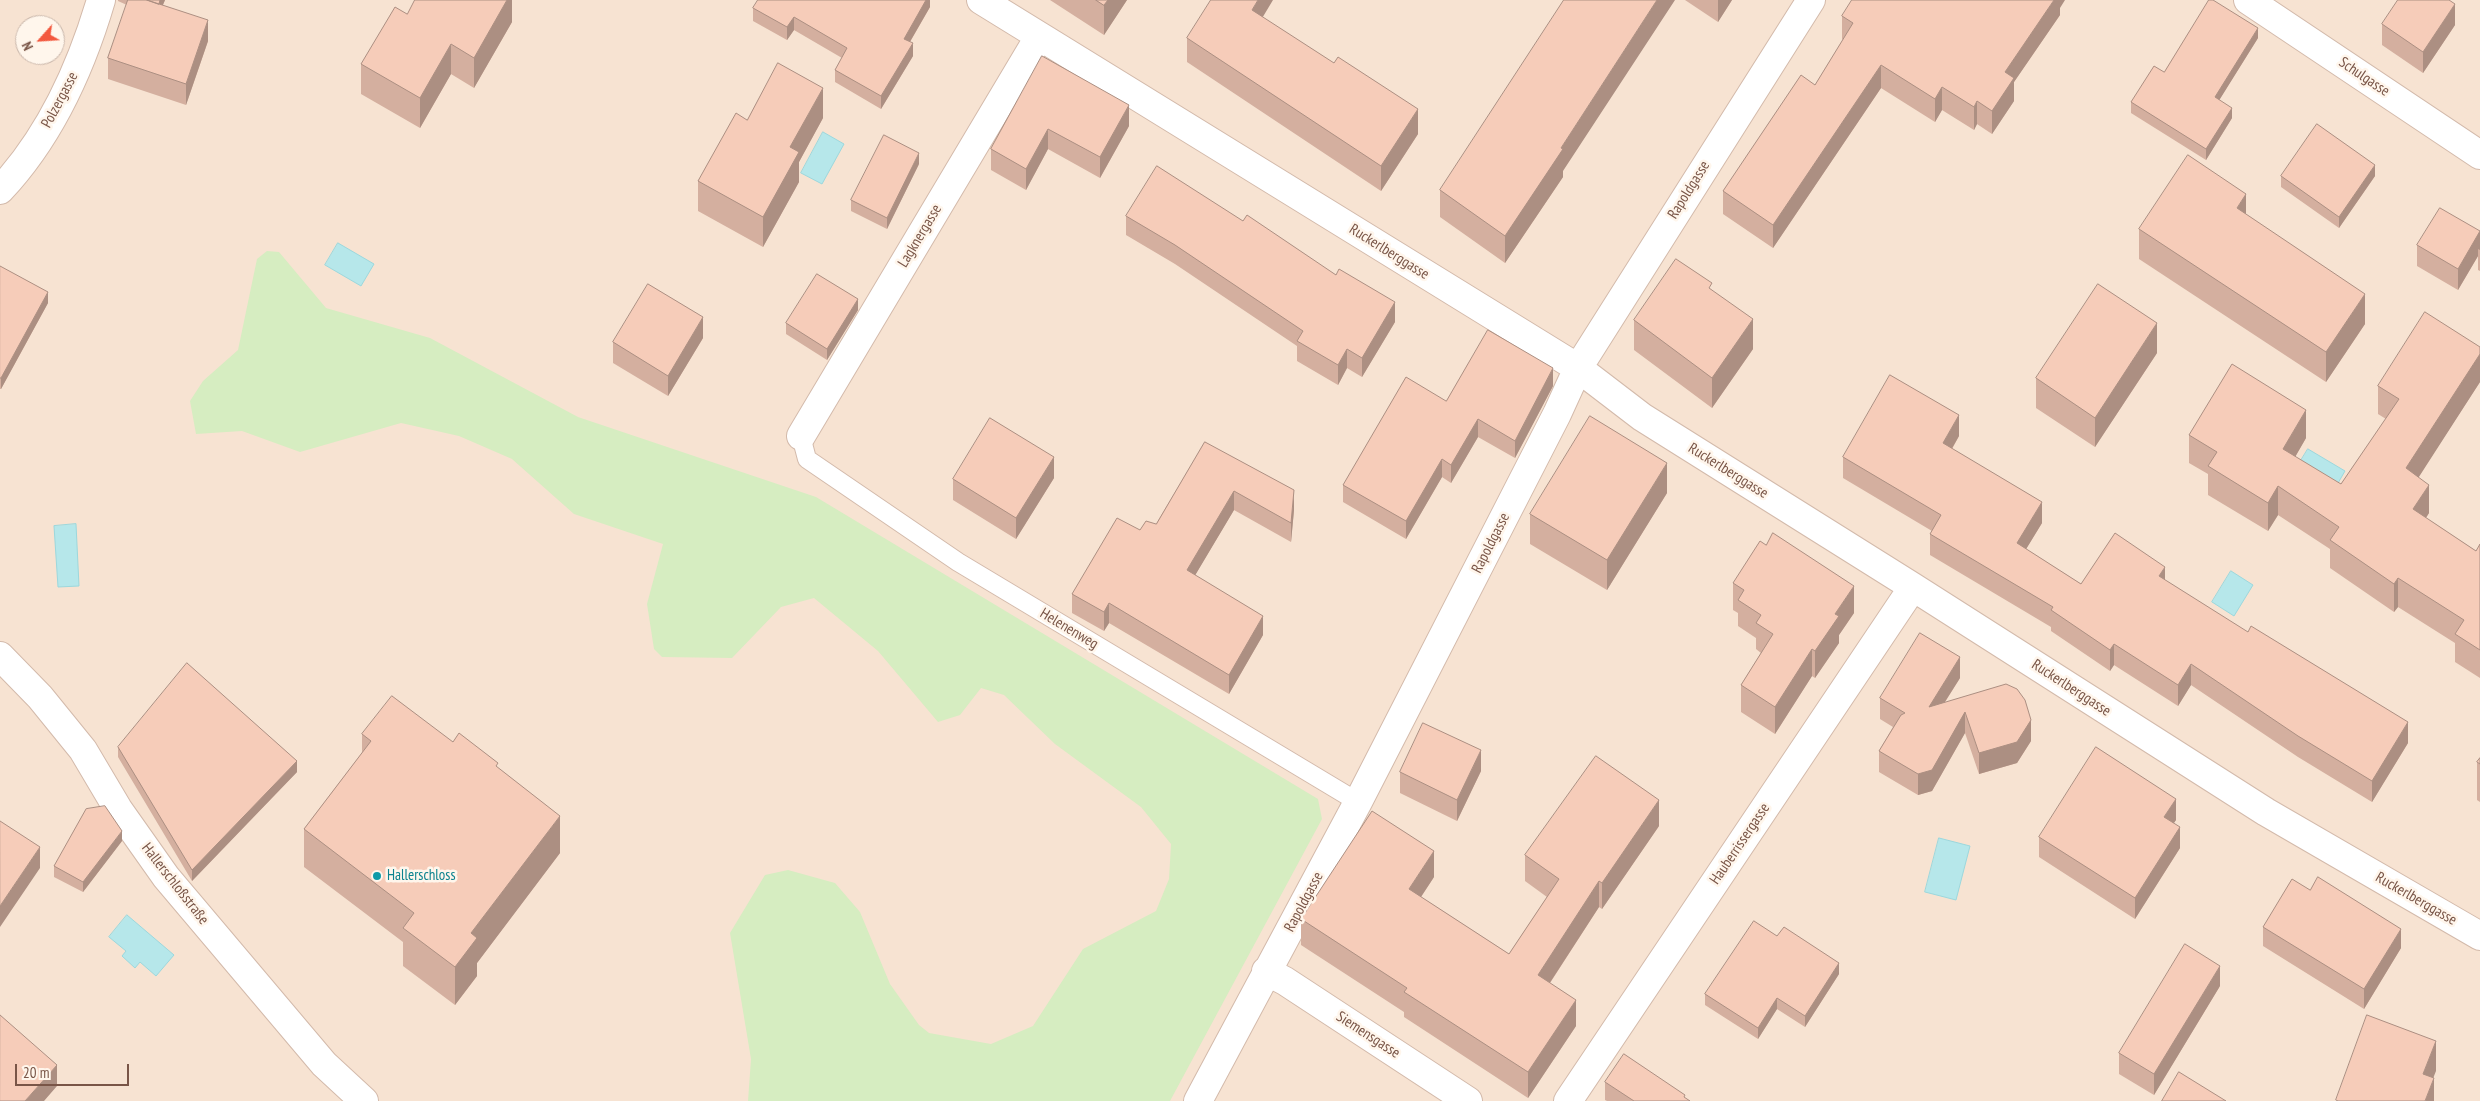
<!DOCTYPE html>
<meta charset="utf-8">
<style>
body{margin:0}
#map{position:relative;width:2480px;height:1101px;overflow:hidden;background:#fef2e4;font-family:"PT Sans Narrow",sans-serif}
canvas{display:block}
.north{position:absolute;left:15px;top:15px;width:50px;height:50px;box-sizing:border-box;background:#fff6ec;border:1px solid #c9b6aa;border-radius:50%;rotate:244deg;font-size:14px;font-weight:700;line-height:20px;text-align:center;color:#795547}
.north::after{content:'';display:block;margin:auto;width:18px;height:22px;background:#f3583e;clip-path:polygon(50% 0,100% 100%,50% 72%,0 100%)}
.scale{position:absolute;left:15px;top:1064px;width:114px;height:22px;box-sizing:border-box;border:2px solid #795547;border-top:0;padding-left:6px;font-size:15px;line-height:18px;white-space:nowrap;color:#795547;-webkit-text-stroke:4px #fff6ec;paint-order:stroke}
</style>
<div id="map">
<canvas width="2480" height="1101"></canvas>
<div class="north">N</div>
<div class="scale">20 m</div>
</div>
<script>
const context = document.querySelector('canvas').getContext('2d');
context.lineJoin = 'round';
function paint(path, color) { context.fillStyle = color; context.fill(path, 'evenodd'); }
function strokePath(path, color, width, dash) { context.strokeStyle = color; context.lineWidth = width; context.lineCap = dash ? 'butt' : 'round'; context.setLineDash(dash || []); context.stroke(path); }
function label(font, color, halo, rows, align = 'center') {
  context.font = font + ' "PT Sans Narrow",sans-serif'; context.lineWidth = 5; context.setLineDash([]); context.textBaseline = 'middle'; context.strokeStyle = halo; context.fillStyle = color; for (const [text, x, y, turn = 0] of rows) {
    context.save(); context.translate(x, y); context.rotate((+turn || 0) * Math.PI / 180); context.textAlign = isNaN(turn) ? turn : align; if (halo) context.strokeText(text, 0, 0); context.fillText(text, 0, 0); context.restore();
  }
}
paint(new Path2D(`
 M 0,0 L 2480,0 L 2480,1101 L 0,1101 ZM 25,25 L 55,25 L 55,55 L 25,55 Z`), '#f7e3d2');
paint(new Path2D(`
 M 267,251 L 279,252 L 326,308 L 430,338 L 578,417 L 816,497 L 1318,799 L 1322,819 L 1170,1101 L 748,1101 L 751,1059 L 730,933 L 765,875 L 788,870 L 835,883 L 860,912 L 890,984 L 919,1025 L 929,1033 L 991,1044 L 1033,1026 L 1083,949 L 1156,911 L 1169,879 L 1171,844 L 1141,807 L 1055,744 L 1004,695 L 981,688 L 960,715 L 938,722 L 878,651 L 814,598 L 781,607 L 732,658 L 662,657 L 654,649 L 647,604 L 663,544 L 574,514 L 512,459 L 459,436 L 401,423 L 300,452 L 242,431 L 196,434 L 190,401 L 203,381 L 238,350 L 257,259 Z`), '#d6edc1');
const water = new Path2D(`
 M 823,132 L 844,144 L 822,184 L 801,173 Z
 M 338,243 L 374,264 L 361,286 L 325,265 Z
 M 2308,449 L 2345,471 L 2334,490 L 2297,467 Z
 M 76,524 L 79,586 L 58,587 L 54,526 Z
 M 2231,571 L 2253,585 L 2234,616 L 2212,602 Z
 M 1939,838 L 1970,846 L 1956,900 L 1925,892 Z
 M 127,915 L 174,955 L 156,976 L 140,962 L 135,968 L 122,956 L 126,951 L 109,937 Z`);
paint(water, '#b6e7ea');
strokePath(water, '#9cd8dd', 1);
const service = new Path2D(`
 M 801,436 L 807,459 L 958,562 L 1358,802`);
const minor = new Path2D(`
 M 981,0 L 1578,368 L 1642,417 L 1913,587 L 2266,812 L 2480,936
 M 2248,0 L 2480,155
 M 0,190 C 49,138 81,68 101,0
 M 801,436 L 1039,37
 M 0,656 L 40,697 L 83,750 L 118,809 L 166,877 L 324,1064 L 364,1101
 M 1266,971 L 1285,981 L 1468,1101
 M 1198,1101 L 1358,802 L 1557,414 L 1578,368 L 1811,0
 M 1568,1101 L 1913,587`);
strokePath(service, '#d3baab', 20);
strokePath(minor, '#d3baab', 30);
strokePath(service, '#fff', 18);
strokePath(minor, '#fff', 28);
paint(new Path2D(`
 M 118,0 L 165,0 L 163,5 L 208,41 L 186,105 L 108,79 L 108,58 L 127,5 L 118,1 Z
 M 512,0 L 512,22 L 474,88 L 451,74 L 420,128 L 361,94 L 361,64 L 407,14 Z
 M 930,0 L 930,7 L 910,42 L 913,56 L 881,109 L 835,82 L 835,70 L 842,58 L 794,30 L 787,40 L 753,21 L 753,8 Z
 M 1050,0 L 1127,0 L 1104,35 Z
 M 1685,0 L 1732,0 L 1718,22 Z
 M 2060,8 L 2060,15 L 2014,82 L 2014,101 L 1992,134 L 1977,124 L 1974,130 L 1942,110 L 1935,122 L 1881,88 L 1773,248 L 1723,214 L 1723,191 L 1815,85 L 1843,40 L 1842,39 L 1842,16 Z
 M 1262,17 L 1418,134 L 1381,191 L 1187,62 L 1187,38 Z
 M 2382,24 L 2455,25 L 2423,73 L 2382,45 Z
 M 2258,38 L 2219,100 L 2232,118 L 2206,160 L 2131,113 L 2131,102 L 2164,72 Z
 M 1042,56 L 1129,126 L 1100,178 L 1048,149 L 1026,190 L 991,170 L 991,149 Z
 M 823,118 L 799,162 L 799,182 L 763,247 L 698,211 L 698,181 L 747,120 Z
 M 919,164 L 887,229 L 851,211 L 851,200 Z
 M 1563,171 L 1563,177 L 1505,263 L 1440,217 L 1440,190 Z
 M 2281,176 L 2375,176 L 2339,228 L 2281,187 Z
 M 1126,216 L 1243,221 L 1336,275 L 1395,322 L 1362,377 L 1347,368 L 1338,385 L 1297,361 L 1297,346 L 1175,264 L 1126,235 Z
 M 2139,229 L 2365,324 L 2326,382 L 2139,259 Z
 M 2480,231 L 2480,271 L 2478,270 L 2478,256 L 2458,290 L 2417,266 L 2417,245 Z
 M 0,266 L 48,303 L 1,389 L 0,389 Z
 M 1712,290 L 1753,349 L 1712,408 L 1634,350 L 1634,320 Z
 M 858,310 L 827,360 L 786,334 L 786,323 Z
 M 703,338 L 668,396 L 613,363 L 613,342 Z
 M 2480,347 L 2480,382 L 2418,477 L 2429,513 L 2426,518 L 2476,551 L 2480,544 L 2480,678 L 2455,662 L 2455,643 L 2398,607 L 2394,612 L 2330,568 L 2330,549 L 2278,515 L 2268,531 L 2208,495 L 2208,474 L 2189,463 L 2189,435 L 2306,438 L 2295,457 L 2341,484 L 2386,419 L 2378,414 L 2378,386 Z
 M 2157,353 L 2095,447 L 2036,408 L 2036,378 Z
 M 1553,386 L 1515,458 L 1478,437 L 1451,483 L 1442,477 L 1406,539 L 1343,502 L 1343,485 L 1446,401 Z
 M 1959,436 L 1952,449 L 2042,523 L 2026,549 L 2081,584 L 2165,580 L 2408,743 L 2372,802 L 2298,757 L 2191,685 L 2178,706 L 2114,665 L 2110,671 L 2051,631 L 2051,627 L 1930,555 L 1930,534 L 1932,531 L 1843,478 L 1843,457 Z
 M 1205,442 L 1294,510 L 1291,542 L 1234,510 L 1195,575 L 1263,635 L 1229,694 L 1109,623 L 1104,631 L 1072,613 L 1072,594 L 1156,524 Z
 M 1054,478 L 1016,539 L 953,500 L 953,479 Z
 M 1667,493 L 1607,590 L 1530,544 L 1530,514 Z
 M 1733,583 L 1854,613 L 1839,635 L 1839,643 L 1815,678 L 1812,676 L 1775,734 L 1741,712 L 1741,685 L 1761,653 L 1756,649 L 1756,638 L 1738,626 L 1738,613 L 1733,610 Z
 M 1960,678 L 1945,702 L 2031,741 L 2017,763 L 1979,774 L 1965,733 L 1932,791 L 1918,795 L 1879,772 L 1879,751 L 1893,727 L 1880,719 L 1880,698 Z
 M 362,734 L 453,742 L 498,768 L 560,853 L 477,963 L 477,976 L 455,1005 L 403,966 L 403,942 L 304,867 L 304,829 L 362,753 Z
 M 118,747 L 297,772 L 192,881 L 118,757 Z
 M 2480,758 L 2480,802 L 2477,800 L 2477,762 Z
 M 1481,771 L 1457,821 L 1400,793 L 1400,772 Z
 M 2176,820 L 2173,823 L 2180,848 L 2135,919 L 2039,857 L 2039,837 Z
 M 1659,826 L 1602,909 L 1599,907 L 1550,983 L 1576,1026 L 1528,1098 L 1404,1017 L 1404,1012 L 1301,945 L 1301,919 L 1434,877 L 1421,897 L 1509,954 L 1547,897 L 1525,881 L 1525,855 Z
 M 122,841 L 83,892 L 54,877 L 54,866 Z
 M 2263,927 L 2401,948 L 2364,1009 L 2263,946 Z
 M 1777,936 L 1839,974 L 1805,1027 L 1777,1009 L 1758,1039 L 1705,1005 L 1705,994 Z
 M 2220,986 L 2154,1095 L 2119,1074 L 2119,1053 Z
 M 1605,1082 L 1685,1098 L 1690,1101 L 1607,1101 L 1605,1100 Z`), '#d4af9f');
paint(new Path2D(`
 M 160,0 L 165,0 L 157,18 L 157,7 Z
 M 507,0 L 512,0 L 512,22 L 474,88 L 474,58 Z
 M 926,0 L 930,0 L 930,7 L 904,52 L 904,39 Z
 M 1108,0 L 1127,0 L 1104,35 L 1104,5 Z
 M 1258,0 L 1273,0 L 1252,35 L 1252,10 Z
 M 1657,0 L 1675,0 L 1563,171 L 1563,177 L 1505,263 L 1505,236 L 1561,148 Z
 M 1718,0 L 1732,0 L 1718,22 Z
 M 2054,0 L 2065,0 L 2060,8 L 2060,15 L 2014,82 L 2014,101 L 1992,134 L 1992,111 L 2005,72 Z
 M 2455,4 L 2455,25 L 2423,73 L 2423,52 Z
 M 794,17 L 794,30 L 787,40 L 787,27 Z
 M 208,20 L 208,41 L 186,105 L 186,84 Z
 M 2258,28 L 2258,38 L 2215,107 L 2215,97 Z
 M 913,43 L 913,56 L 881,109 L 881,96 Z
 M 451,44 L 451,74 L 420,128 L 420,98 Z
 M 1881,65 L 1881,88 L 1773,248 L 1773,225 Z
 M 1942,87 L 1942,110 L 1935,122 L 1935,99 Z
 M 823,88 L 823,118 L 799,162 L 799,182 L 763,247 L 763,217 L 790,147 Z
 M 1977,101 L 1977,124 L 1974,130 L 1974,107 Z
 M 1129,105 L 1129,126 L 1100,178 L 1100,157 Z
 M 2232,108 L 2232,118 L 2206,160 L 2206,149 Z
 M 1418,109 L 1418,134 L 1381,191 L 1381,166 Z
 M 1048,129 L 1048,149 L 1026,190 L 1026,169 Z
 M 919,153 L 919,164 L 887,229 L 887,218 Z
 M 2375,165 L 2375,176 L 2339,228 L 2339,217 Z
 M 2246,194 L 2246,224 L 2237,208 Z
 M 2480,231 L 2480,250 L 2478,249 L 2478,256 L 2458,290 L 2458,269 Z
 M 48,292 L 48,303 L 1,389 L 1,378 Z
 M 2365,294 L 2365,324 L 2326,382 L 2326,352 Z
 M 858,299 L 858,310 L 827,360 L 827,349 Z
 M 1395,302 L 1395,322 L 1362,377 L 1362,358 Z
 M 703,317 L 703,338 L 668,396 L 668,376 Z
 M 1753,319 L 1753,349 L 1712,408 L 1712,378 Z
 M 2157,323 L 2157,353 L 2095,447 L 2095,418 Z
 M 1347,349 L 1347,368 L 1338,385 L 1338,365 Z
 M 2480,354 L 2480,382 L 2406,497 L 2406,468 Z
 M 1553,368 L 1553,386 L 1515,458 L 1515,441 Z
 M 2306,410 L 2306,438 L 2283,478 L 2283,449 Z
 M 1959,415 L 1959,436 L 1943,464 L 1943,443 Z
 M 1478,419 L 1478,437 L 1451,483 L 1451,465 Z
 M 1054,457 L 1054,478 L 1016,539 L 1016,518 Z
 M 1442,459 L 1442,477 L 1406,539 L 1406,521 Z
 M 1667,463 L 1667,493 L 1607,590 L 1607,560 Z
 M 2429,485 L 2429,513 L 2413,537 L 2413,509 Z
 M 2278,486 L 2278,515 L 2268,531 L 2268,503 Z
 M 1294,490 L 1294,510 L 1291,542 L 1291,523 Z
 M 1234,491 L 1234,510 L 1187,589 L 1187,570 Z
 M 2042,502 L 2042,523 L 2017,564 L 2017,543 Z
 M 2165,567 L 2165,588 L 2159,576 Z
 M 2398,578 L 2398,607 L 2394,612 L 2394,584 Z
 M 1854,586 L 1854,613 L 1839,635 L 1839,643 L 1815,678 L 1815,651 L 1835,614 Z
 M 1109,603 L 1109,623 L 1104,631 L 1104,612 Z
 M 1263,616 L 1263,635 L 1229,694 L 1229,675 Z
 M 2114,644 L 2114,665 L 2110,671 L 2110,650 Z
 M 1812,649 L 1812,676 L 1775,734 L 1775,707 Z
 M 1960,657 L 1960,678 L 1929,727 L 1929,707 Z
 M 2191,664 L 2191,685 L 2178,706 L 2178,685 Z
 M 1965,712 L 1965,733 L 1932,791 L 1918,795 L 1918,774 Z
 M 2031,720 L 2031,741 L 2017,763 L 1979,774 L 1979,753 Z
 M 2408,722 L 2408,743 L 2372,802 L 2372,781 Z
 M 1481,750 L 1481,771 L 1457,821 L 1457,800 Z
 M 297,761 L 297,772 L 192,881 L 192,870 Z
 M 2176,799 L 2176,820 L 2164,838 L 2164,817 Z
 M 1659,800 L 1659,826 L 1602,909 L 1602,883 Z
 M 560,816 L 560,853 L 477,963 L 477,976 L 455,1005 L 455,967 L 471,933 Z
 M 2180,827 L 2180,848 L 2135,919 L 2135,898 Z
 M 122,831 L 122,841 L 83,892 L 83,882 Z
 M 40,847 L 40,868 L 0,927 L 0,906 Z
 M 1434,851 L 1434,877 L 1409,915 L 1409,889 Z
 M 1599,881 L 1599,907 L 1538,1001 L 1538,975 Z
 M 2401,929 L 2401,948 L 2364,1009 L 2364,989 Z
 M 1839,963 L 1839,974 L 1805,1027 L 1805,1016 Z
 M 2220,966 L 2220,986 L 2154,1095 L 2154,1074 Z
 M 1777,998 L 1777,1009 L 1758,1039 L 1758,1028 Z
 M 1576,1000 L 1576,1026 L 1528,1098 L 1528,1072 Z
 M 2436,1041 L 2436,1071 L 2424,1101 L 2423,1074 Z
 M 57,1065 L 57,1086 L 44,1101 L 25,1101 Z
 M 2434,1078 L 2434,1101 L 2425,1101 Z`), '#ac8f82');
const building = new Path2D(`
 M 128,0 L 147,0 L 208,20 L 186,84 L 108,58 Z
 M 147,0 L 160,0 L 159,4 Z
 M 415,0 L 507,0 L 474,58 L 451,44 L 420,98 L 361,64 L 395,7 L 407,14 Z
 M 758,0 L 926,0 L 904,39 L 913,43 L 881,96 L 835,70 L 847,48 L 794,17 L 787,27 L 753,8 Z
 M 1096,0 L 1108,0 L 1104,5 Z
 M 1211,0 L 1258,0 L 1252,10 L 1334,63 L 1338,57 L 1418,109 L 1381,166 L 1187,38 Z
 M 1564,0 L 1657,0 L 1561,148 L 1563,149 L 1505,236 L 1440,190 Z
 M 1852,0 L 2054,0 L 2005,72 L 2014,78 L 1992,111 L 1977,101 L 1974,107 L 1942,87 L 1935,99 L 1881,65 L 1773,225 L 1723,191 L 1801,75 L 1815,85 L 1853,23 L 1842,16 Z
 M 2209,0 L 2213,0 L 2258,28 L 2215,97 L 2232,108 L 2206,149 L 2131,102 L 2154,66 L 2164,72 Z
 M 2398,0 L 2449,0 L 2455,4 L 2423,52 L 2382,24 Z
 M 1042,56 L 1129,105 L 1100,157 L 1048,129 L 1026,169 L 991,149 Z
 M 778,63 L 823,88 L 790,147 L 799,152 L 763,217 L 698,181 L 736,113 L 747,120 Z
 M 2317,124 L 2375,165 L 2339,217 L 2281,176 Z
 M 884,135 L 919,153 L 887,218 L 851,200 Z
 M 2188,155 L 2246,194 L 2237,208 L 2365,294 L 2326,352 L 2139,229 Z
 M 1157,166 L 1243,221 L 1247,215 L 1336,275 L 1339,269 L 1395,302 L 1362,358 L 1347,349 L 1338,365 L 1297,341 L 1303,331 L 1175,245 L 1126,216 Z
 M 2440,208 L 2480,231 L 2458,269 L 2417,245 Z
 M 1676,259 L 1712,283 L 1709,288 L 1753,319 L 1712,378 L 1634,320 Z
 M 0,266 L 48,292 L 1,378 L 0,378 Z
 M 817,274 L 858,299 L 827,349 L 786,323 Z
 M 648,284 L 703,317 L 668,376 L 613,342 Z
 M 2098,284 L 2157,323 L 2095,418 L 2036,378 Z
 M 2425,312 L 2480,347 L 2480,354 L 2406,468 L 2429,485 L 2413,509 L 2476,551 L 2480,544 L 2480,650 L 2455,634 L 2464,620 L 2398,578 L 2394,584 L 2330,540 L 2339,527 L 2278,486 L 2268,503 L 2208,466 L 2217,452 L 2189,435 L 2232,364 L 2306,410 L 2283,449 L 2341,484 L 2399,399 L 2378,386 Z
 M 1488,330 L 1553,368 L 1515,441 L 1478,419 L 1451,465 L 1442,459 L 1406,521 L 1343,485 L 1406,377 L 1446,401 Z
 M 1890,375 L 1959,415 L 1943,443 L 2042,502 L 2017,543 L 2081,584 L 2115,533 L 2165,567 L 2159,576 L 2248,632 L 2251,626 L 2408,722 L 2372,781 L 2298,736 L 2191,664 L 2178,685 L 2114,644 L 2110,650 L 2051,610 L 2053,607 L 1930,534 L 1941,515 L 1843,457 Z
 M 1590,416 L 1667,463 L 1607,560 L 1530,514 Z
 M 990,418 L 1054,457 L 1016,518 L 953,479 Z
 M 1205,442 L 1294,490 L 1291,523 L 1234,491 L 1187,570 L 1263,616 L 1229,675 L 1109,603 L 1104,612 L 1072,594 L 1117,518 L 1140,530 L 1146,521 L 1156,524 Z
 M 1773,533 L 1854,586 L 1835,614 L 1839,616 L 1815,651 L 1812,649 L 1775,707 L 1741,685 L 1773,634 L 1756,623 L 1761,615 L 1738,600 L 1744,590 L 1733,583 L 1760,541 L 1766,545 Z
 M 1920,633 L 1960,657 L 1929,707 L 2006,684 L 2017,689 L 2025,700 L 2031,720 L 2017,742 L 1979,753 L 1965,712 L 1932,770 L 1918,774 L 1879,751 L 1901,715 L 1905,713 L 1880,698 Z
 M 187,663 L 297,761 L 192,870 L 118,747 Z
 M 392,696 L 453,742 L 459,733 L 498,763 L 496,766 L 560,816 L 471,933 L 477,938 L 455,967 L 403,928 L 414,913 L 304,829 L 371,741 L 362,734 Z
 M 1423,723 L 1481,750 L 1457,800 L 1400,772 Z
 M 2096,747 L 2176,799 L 2164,817 L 2180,827 L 2135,898 L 2039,837 Z
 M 1596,756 L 1659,800 L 1602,883 L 1599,881 L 1538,975 L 1576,1000 L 1528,1072 L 1404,992 L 1407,988 L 1301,919 L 1372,811 L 1434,851 L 1409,889 L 1509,954 L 1559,879 L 1525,855 Z
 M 2480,758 L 2480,764 L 2477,762 Z
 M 105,806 L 122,831 L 83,882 L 54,866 L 86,809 Z
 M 0,821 L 40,847 L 0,906 Z
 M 2318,877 L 2401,929 L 2364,989 L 2263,927 L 2292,879 L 2310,890 Z
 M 1754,921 L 1777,936 L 1784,927 L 1839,963 L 1805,1016 L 1777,998 L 1758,1028 L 1705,994 Z
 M 2185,944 L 2220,966 L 2154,1074 L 2119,1053 Z
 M 0,1015 L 57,1065 L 25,1101 L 0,1101 Z
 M 2367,1015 L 2436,1041 L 2423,1074 L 2434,1078 L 2425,1101 L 2338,1101 L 2336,1100 Z
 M 1624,1054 L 1685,1095 L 1684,1097 L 1690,1101 L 1634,1101 L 1605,1082 Z
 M 2179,1072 L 2226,1101 L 2162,1101 Z`);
paint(building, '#f6ccb9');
strokePath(building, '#ac8f82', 1);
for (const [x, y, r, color] of [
 [377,876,5,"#0f9aa8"]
]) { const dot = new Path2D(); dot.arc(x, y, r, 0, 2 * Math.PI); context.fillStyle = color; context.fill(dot); strokePath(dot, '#fff6ec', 2); }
label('15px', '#795547', '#fff6ec', [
 ["Schulgasse",2364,77,34],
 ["Polzergasse",60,100,-62],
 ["Rapoldgasse",1689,190,-58],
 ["Lagknergasse",920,236,-59],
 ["Ruckerlberggasse",1389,252,32],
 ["Ruckerlberggasse",1728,471,32],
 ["Rapoldgasse",1491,543,-63],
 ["Helenenweg",1069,629,31],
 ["Ruckerlberggasse",2071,688,33],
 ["Hauberrissergasse",1740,844,-56],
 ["Hallerschloßstraße",175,884,52],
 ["Ruckerlberggasse",2416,899,30],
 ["Rapoldgasse",1304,902,-62],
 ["Siemensgasse",1368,1035,33]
]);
label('15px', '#0d838f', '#fff6ec', [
 ["Hallerschloss",387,876]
], 'left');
</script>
